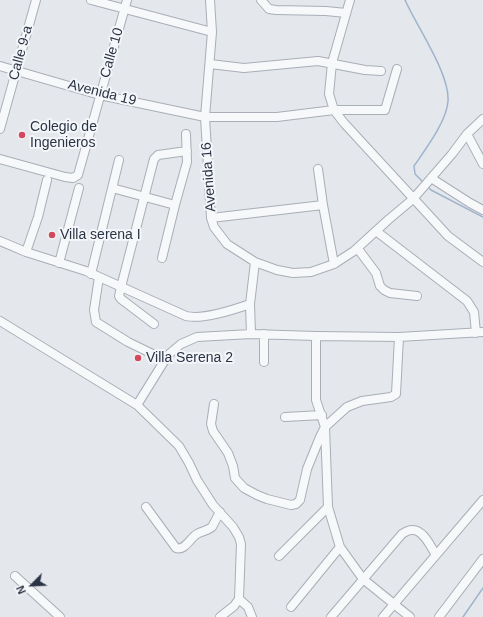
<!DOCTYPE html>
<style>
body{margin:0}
#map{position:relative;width:483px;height:617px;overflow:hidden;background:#e4e7ec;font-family:Arial,sans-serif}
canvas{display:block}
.north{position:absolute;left:12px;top:565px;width:40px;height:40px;-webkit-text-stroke:3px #f4f6f9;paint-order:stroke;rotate:246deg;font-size:11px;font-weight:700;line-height:16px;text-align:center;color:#2b3445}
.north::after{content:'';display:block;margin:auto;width:14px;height:18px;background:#2b3445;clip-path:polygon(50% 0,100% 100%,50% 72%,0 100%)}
</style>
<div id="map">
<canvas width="483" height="617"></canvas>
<div class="north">N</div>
</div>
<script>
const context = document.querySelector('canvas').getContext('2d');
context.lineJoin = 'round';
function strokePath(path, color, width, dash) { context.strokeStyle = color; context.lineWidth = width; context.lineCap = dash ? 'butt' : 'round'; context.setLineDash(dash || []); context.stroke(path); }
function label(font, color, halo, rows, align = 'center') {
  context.font = font + ' Arial,sans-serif'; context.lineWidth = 4; context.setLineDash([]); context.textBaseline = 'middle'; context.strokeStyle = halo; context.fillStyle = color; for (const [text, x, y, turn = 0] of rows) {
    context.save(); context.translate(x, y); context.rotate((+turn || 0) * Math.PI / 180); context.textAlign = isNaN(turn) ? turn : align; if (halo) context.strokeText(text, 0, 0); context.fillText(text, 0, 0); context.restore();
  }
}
strokePath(new Path2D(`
 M 405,0 C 417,27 450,74 448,101 C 447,121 425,150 414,166 L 415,174 L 423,182
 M 427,186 L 431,190 L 483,217
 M 463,617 L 483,588`), '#9fb4cc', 1.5);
const minor = new Path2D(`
 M 91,0 L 212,32
 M 210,0 L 212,32 L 205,117 L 211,218 L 214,227 L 227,244 L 255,262 L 277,270 L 293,273 L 311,272 L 334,264 L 354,251 L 388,220 L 413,199 L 452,154 L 467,134 L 483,119
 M 261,0 L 269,9 L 276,10 L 326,11 L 346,13
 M 210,64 L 244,68 L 318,61 L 365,70 L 381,71
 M 0,66 L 100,95 L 205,117 L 277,117 L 334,110 L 329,94 L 332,63 L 350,0
 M 334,110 L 344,123 L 448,236 L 483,262
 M 334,110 L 385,110 L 397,69
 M 0,129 L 36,0
 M 467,134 L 483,164
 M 0,159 L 65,177 L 73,178 L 78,175 L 127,0
 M 318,169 L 323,205
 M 431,178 L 470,203 L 483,210
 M 112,188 L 175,205
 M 211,218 L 323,205 L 334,264
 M 376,231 L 467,301 L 474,312 L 476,333
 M 0,241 L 26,252 L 86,271 L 186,316 C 203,320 233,310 250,304 L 255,262
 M 358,249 L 376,273 L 380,286 L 384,290 L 390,293 L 417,296
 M 26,252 L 38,217 L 47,180
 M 162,258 L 175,205 L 187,162 L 186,134
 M 59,263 L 79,188
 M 91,274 L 119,160
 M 99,277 L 94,310 L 96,322 L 128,342 L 165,360
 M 250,304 L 251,334
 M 0,321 L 137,405 L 179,446 L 189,463 L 197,480 L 213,505 L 233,527 L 239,537 L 241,544 L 239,599 L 234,606 L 220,617
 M 154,324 L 121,299 L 119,296 L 121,287 L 154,159 L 158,155 L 187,151
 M 316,336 L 316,400 L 325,427 L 328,507 L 340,547 L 363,579 L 410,617
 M 264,362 L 264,334
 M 214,404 L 211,424 L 213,431 L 228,453 L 233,466 L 235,478 L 244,488 L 257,495 L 267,499 L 291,505 L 296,504 L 300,500 L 307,469 L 320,437 L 325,427 L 347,407 L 362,401 L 391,397 L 396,394 L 399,337
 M 137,405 L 168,355 L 181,344 L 197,337 L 251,334 L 316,336 L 399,337 L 483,332
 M 285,417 L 322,415
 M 146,507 L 176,548 C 185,551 190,538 197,534 C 202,531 207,531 212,527 L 220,512
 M 279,556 L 328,507
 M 15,576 L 60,617
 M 239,599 L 248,607 L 252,617
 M 291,607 L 340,547
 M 331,617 L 402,534 C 405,532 409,530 412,530 C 423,529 431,547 436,555
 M 383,617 L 483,500
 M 439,617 L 483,559`);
strokePath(minor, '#a9aeb7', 10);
strokePath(minor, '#f7f8fa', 8);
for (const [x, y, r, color] of [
 [22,135,4,"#d1495b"],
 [52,235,4,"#d1495b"],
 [138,358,4,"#d1495b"]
]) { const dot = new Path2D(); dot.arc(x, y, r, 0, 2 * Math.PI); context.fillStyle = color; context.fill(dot); strokePath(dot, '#f4f6f9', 1.5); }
label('14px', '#2b3445', '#f4f6f9', [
 ["Calle 9-a",21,53,-75],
 ["Calle 10",112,53,-74],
 ["Avenida 19",102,93,14],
 ["Avenida 16",209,177,-94]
]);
label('14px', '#2b3445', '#f4f6f9', [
 ["Colegio de",30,127],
 ["Ingenieros",30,143],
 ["Villa serena I",60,235],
 ["Villa Serena 2",146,358]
], 'left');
</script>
